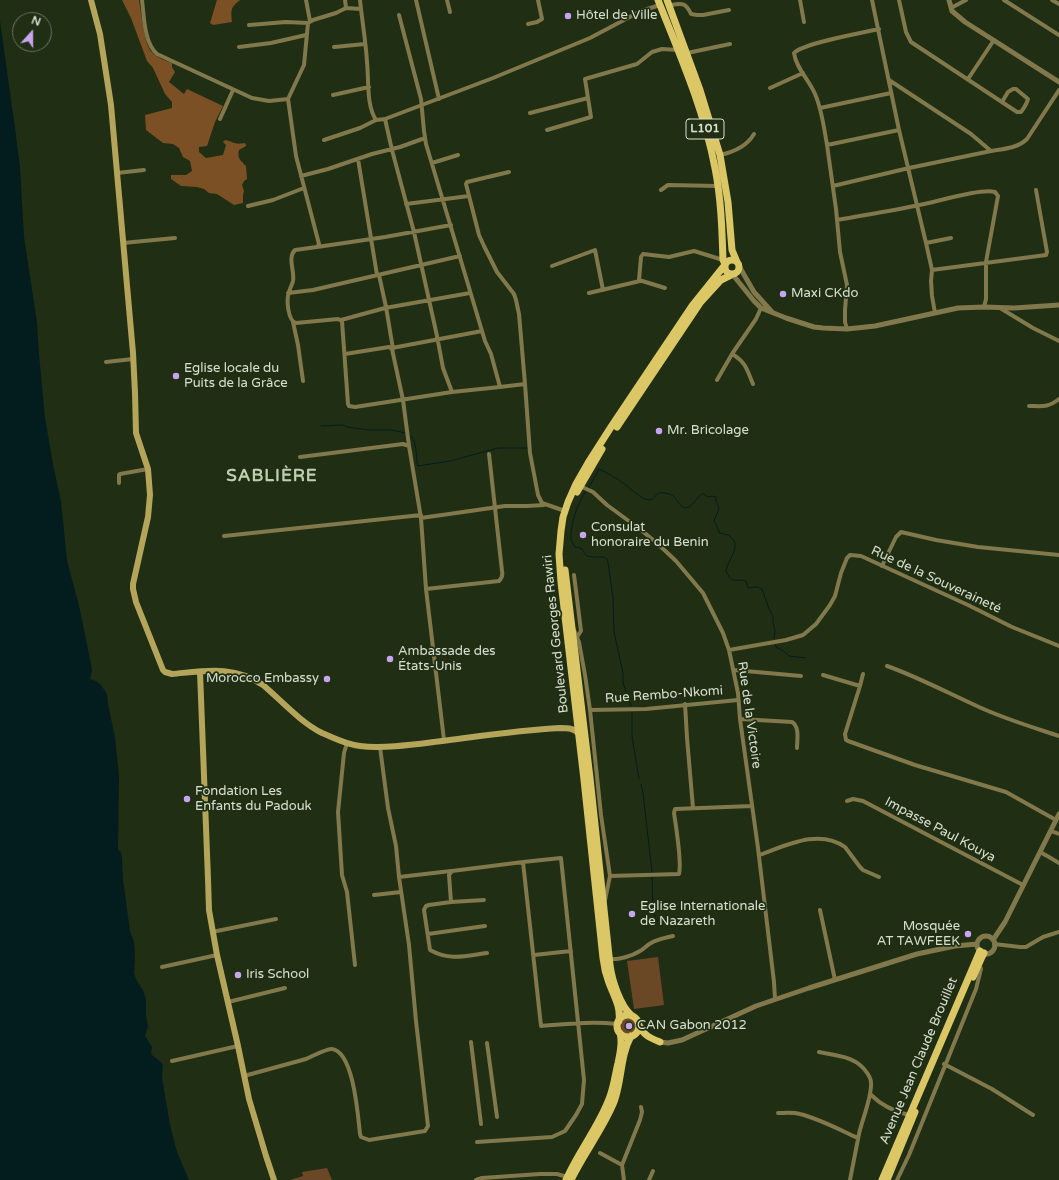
<!DOCTYPE html>
<meta charset="utf-8">
<style>
body{margin:0}
#map{position:relative;width:1059px;height:1180px;overflow:hidden;background:#202e14;font-family:"Varela Round",sans-serif}
canvas{display:block}
.north{position:absolute;left:12px;top:12px;width:40px;height:40px;box-sizing:border-box;background:#202e14;border:1px solid #69755f;border-radius:50%;rotate:21deg;font-size:11px;font-weight:700;line-height:16px;text-align:center;color:#d6e0cf}
.north::after{content:'';display:block;margin:auto;width:14px;height:18px;background:#c7a6ef;clip-path:polygon(50% 0,100% 100%,50% 72%,0 100%)}
</style>
<div id="map">
<canvas width="1059" height="1180"></canvas>
<div class="north">N</div>
</div>
<script>
const context = document.querySelector('canvas').getContext('2d');
context.lineJoin = 'round';
function paint(path, color) { context.fillStyle = color; context.fill(path, 'evenodd'); }
function strokePath(path, color, width, dash) { context.strokeStyle = color; context.lineWidth = width; context.lineCap = dash ? 'butt' : 'round'; context.setLineDash(dash || []); context.stroke(path); }
function label(font, color, halo, rows, align = 'center') {
  context.font = font + ' "Varela Round",sans-serif'; context.lineWidth = 3.5; context.setLineDash([]); context.textBaseline = 'middle'; context.strokeStyle = halo; context.fillStyle = color; for (const [text, x, y, turn = 0] of rows) {
    context.save(); context.translate(x, y); context.rotate((+turn || 0) * Math.PI / 180); context.textAlign = isNaN(turn) ? turn : align; if (halo) context.strokeText(text, 0, 0); context.fillText(text, 0, 0); context.restore();
  }
}
paint(new Path2D(`
 M 658,957 L 664,1005 L 634,1009 L 627,961 Z
 M620 1026a8 8 0 1 1 16 0a8 8 0 1 1-16 0Z
 M 327,1168 L 332,1180 L 290,1180 L 303,1176 L 302,1172 Z`), '#6b4825');
paint(new Path2D(`
 M 122,0 L 139,0 C 141,12 144,40 150,50 C 155,57 164,60 172,63 L 172,67 L 175,72 L 169,82 L 184,94 L 187,89 L 223,106 L 215,122 L 207,146 L 199,147 L 199,152 L 206,158 L 223,155 L 226,145 L 223,142 L 225,140 C 235,142 234,145 245,143 L 246,145 L 246,146 L 239,150 C 237,158 240,160 246,166 L 247,179 L 244,181 L 242,185 L 244,191 L 243,195 L 243,203 L 234,205 L 217,194 L 209,193 L 204,189 L 197,187 L 181,186 L 171,179 L 171,175 L 186,175 L 192,171 L 190,161 L 183,157 L 179,148 L 173,144 L 163,143 L 146,130 L 145,115 L 172,108 L 172,102 L 165,94 L 153,68 L 147,61 L 131,18 Z
 M 217,0 L 240,0 C 230,8 231,10 232,22 L 213,25 L 210,23 Z`), '#7b5025');
paint(new Path2D(`
 M 0,21 L 15,128 L 20,167 L 24,237 L 37,322 L 39,354 L 45,418 L 53,464 L 61,502 L 67,560 L 80,610 L 91,664 L 92,670 L 90,679 L 96,681 L 101,685 L 107,694 L 108,704 L 115,738 L 119,776 L 118,850 L 121,852 L 122,858 L 123,880 L 130,931 L 134,942 L 135,956 L 134,974 L 137,981 L 143,990 L 146,999 L 146,1015 L 148,1027 L 145,1036 L 152,1047 L 151,1053 L 152,1055 L 161,1062 L 163,1065 L 162,1077 L 170,1125 L 177,1152 L 189,1180 L 0,1180 Z`), '#031d1f');
strokePath(new Path2D(`
 M 321,426 L 343,425 L 348,427 L 368,430 L 392,430 L 405,433
 M 410,435 C 417,442 416,454 417,463 L 418,466 L 450,461 L 498,448 L 527,448
 M 588,489 L 599,469 C 608,473 616,478 623,483 C 629,487 642,500 649,500 C 655,500 655,491 664,493 C 667,493 670,494 673,496 C 678,500 681,511 689,507 C 694,504 697,497 702,494 L 704,494 L 708,497 L 712,496 L 716,497 L 716,501 L 719,508 C 718,513 715,517 714,521 L 717,526 L 717,528 L 719,530 L 719,533 C 723,534 728,534 731,537 C 742,547 728,559 726,571 C 731,581 732,581 743,580 L 746,581 L 748,588 L 757,587 L 762,589 L 769,609 L 773,616 L 773,622 L 775,631 L 774,638
 M 586,491 C 577,505 570,524 571,540 L 575,547 C 587,549 580,550 587,556 L 594,557 L 604,557 L 607,559 L 608,562 L 613,598 L 614,632 L 623,673 L 623,683 L 631,706
 M 775,644 L 777,648 L 782,650 L 789,656 L 806,658
 M 632,712 L 632,736 L 639,779
 M 641,784 L 643,793 L 652,872
 M 652,877 C 653,888 651,913 657,921`), '#031d1f', 1);
strokePath(new Path2D(`
 M 142,0 C 144,16 144,43 157,54 L 252,98 L 269,101 L 288,99
 M 306,0 L 310,21
 M 345,0 L 346,8
 M 360,0 L 361,9
 M 416,0 L 439,99
 M 447,0 L 450,12
 M 800,0 L 804,22
 M 872,0 L 899,130 L 926,243 L 951,238
 M 899,0 L 906,32 L 911,42 L 1017,112 L 1021,112 C 1024,108 1027,103 1028,99 L 1016,89 L 1013,89 L 1008,92 L 1002,102
 M 1004,0 L 1059,35
 M 1052,0 L 1059,4
 M 670,8 L 671,5 C 683,3 686,3 691,14 L 697,15 L 703,15 L 729,10
 M 951,8 L 966,0
 M 399,15 L 421,99 L 424,131 L 426,144 L 485,341 L 491,354 L 500,387 L 525,384 L 530,453 L 538,495 L 542,503 L 565,511
 M 528,24 L 537,22 L 542,19 L 538,0
 M 249,25 L 286,22 L 308,23
 M 239,47 L 271,43 L 306,35
 M 334,47 L 365,44
 M 687,53 L 730,44
 M 968,79 L 994,40
 M 889,80 L 971,134 L 991,151 C 1004,149 1018,148 1027,139 L 1059,90
 M 770,88 L 803,73
 M 333,95 L 369,87
 M 820,108 L 891,93
 M 530,113 L 588,98
 M 220,119 L 233,90
 M 385,119 L 392,150 L 414,232 L 437,336 L 443,368 L 452,392
 M 547,130 L 591,117 L 585,79 L 637,64 L 652,52 L 662,49 L 678,50
 M 324,140 L 360,128 L 376,120
 M 827,145 C 824,128 822,110 815,94 C 809,80 796,68 794,53 C 803,43 863,33 879,29
 M 720,155 C 734,152 747,146 754,134
 M 358,159 L 377,275
 M 432,163 L 458,155
 M 509,172 L 467,182 L 466,184 L 479,235 L 484,246 L 497,272 L 514,294 L 516,300 L 519,314 L 525,384
 M 117,173 L 144,170
 M 301,176 L 328,169 L 372,154 L 400,147 L 425,138
 M 833,186 L 909,168 L 991,151
 M 661,190 L 668,185 L 718,186
 M 406,204 L 469,196
 M 248,206 L 273,200 L 304,188
 M 837,220 C 864,215 892,211 919,205 C 936,202 981,188 995,192 L 998,196 L 986,262 L 986,299 L 984,307
 M 123,243 L 175,238
 M 926,243 L 932,270 L 931,281 L 932,296 L 935,313
 M 317,247 L 385,237 L 451,225
 M 552,266 L 595,250 L 603,290
 M 932,270 L 1046,255 L 1047,252 L 1036,190
 M 379,275 L 386,307 L 393,349
 M 665,288 L 639,280 L 641,257 L 643,254 L 669,257 L 694,251 L 723,260
 M 288,293 L 313,290 L 460,256
 M 589,293 L 640,281
 M 1000,308 L 1033,328 L 1059,341
 M 341,320 L 385,308 L 470,293
 M 293,322 L 298,345 L 303,381
 M 847,329 L 845,322 L 845,310 L 847,285 L 840,252 L 836,209 L 827,145 L 899,130
 M 392,348 L 482,331
 M 345,354 L 389,347 L 392,349 L 403,400 L 409,446
 M 732,354 C 746,362 747,370 753,384
 M 106,362 L 133,359
 M 717,380 L 732,354 L 756,319 L 761,308
 M 500,387 L 452,392 L 355,407 L 349,406 L 348,404 L 342,321 L 338,319 L 296,323 C 288,321 286,300 289,292 C 290,288 292,285 293,281 C 295,271 287,258 295,250 L 317,247 L 319,244 L 296,156 L 288,99 L 304,65 L 308,23 L 313,20 L 336,13 L 346,8 L 361,9 C 363,26 366,44 367,62 C 369,79 366,105 376,120 L 385,119 L 493,78 L 590,38 L 641,11 L 660,5
 M 1029,406 C 1042,406 1048,408 1059,399
 M 300,457 L 403,444 L 409,446 L 421,518
 M 119,483 L 119,475 L 120,474 L 148,469
 M 580,486 L 593,492 L 607,505 L 641,530 L 658,544 L 676,561 L 703,593 L 723,633 L 729,650 L 738,693 L 740,719 L 758,848 L 774,982 L 775,999
 M 224,536 L 421,515
 M 882,566 L 896,537 L 901,532 L 936,540 L 978,547 L 1059,555
 M 574,575 L 581,631 L 577,637
 M 426,589 L 499,581 C 502,578 503,575 502,571 L 489,454
 M 574,630 L 579,642 L 585,675 L 590,710 L 601,815 L 610,876 L 605,900
 M 729,650 L 786,640 L 803,635 L 816,624 L 830,605 L 835,596 L 841,573 L 847,558 L 850,555 L 861,556 L 968,605 L 1012,627 L 1059,646
 M 887,666 C 918,677 948,693 979,707 C 1005,719 1032,727 1059,736
 M 734,670 L 801,676
 M 823,675 L 860,686 L 845,734 L 846,740 L 848,741 L 915,765 L 1006,792 L 1056,820
 M 860,686 L 863,674
 M 685,704 L 687,738 L 693,808
 M 590,710 L 646,709 L 738,700
 M 740,719 L 792,722 C 800,727 797,740 797,748
 M 444,740 L 426,589 L 421,518 L 505,506 L 527,506 L 544,505
 M 347,743 L 344,753 L 338,812 L 342,875 L 347,892 L 355,965
 M 847,801 L 853,799 L 863,801 L 1023,885
 M 1051,831 L 1059,834
 M 1040,852 L 1049,857 L 1059,863
 M 759,855 C 785,846 819,828 845,847 L 860,867 L 863,870 L 879,877
 M 523,862 L 541,1026 C 567,1024 592,1021 617,1024
 M 610,876 L 679,874 C 682,862 676,827 674,813 L 675,809 L 752,806
 M 399,877 L 451,871
 M 374,895 L 401,892
 M 484,900 L 451,902 L 429,905 L 426,906 L 424,910 L 430,950 C 450,961 465,956 487,953
 M 451,902 L 449,875 L 452,871 L 523,862 L 561,858 L 584,1080 L 582,1104 L 576,1115 L 565,1131 L 552,1137 L 477,1142
 M 820,910 L 835,980
 M 212,932 L 276,919
 M 428,934 L 485,926
 M 994,944 L 1020,947 L 1026,947 L 1043,937 L 1059,932
 M 534,955 L 571,951
 M 609,959 C 619,960 632,956 640,951 C 644,949 647,945 651,943 C 657,939 665,938 673,936
 M 162,967 L 217,955
 M 228,1002 L 285,988
 M 471,1042 L 481,1124
 M 487,1043 L 497,1117
 M 819,1052 C 833,1055 849,1056 860,1065 C 865,1069 871,1077 871,1083 C 872,1097 862,1120 859,1134 C 856,1150 853,1165 850,1180
 M 172,1061 L 238,1046
 M 944,1064 L 992,1089 L 1033,1115
 M 244,1076 L 306,1059 C 311,1057 327,1048 332,1049 C 354,1052 358,1117 360,1134 L 361,1137 L 369,1140 L 425,1131 L 428,1126 L 416,1021 L 409,945 L 399,877 L 396,846 L 388,808 L 380,747
 M 870,1094 C 880,1104 895,1112 909,1115
 M 778,1113 C 785,1113 793,1112 800,1114 C 820,1119 840,1130 858,1138
 M 600,1153 L 622,1165
 M 476,1180 L 482,1178 L 540,1174 L 557,1174 L 567,1177
 M 624,1180 L 622,1165 L 640,1120 L 642,1112 L 641,1107
 M 649,1180 L 653,1171
 M 897,1180 L 909,1155 L 976,989 L 981,969 L 979,963`), '#81784c', 4);
strokePath(new Path2D(`
 M 949,0 L 952,11 L 965,22 L 1059,82
 M 739,266 L 754,292 L 772,312
 M 733,275 L 754,301 L 761,308 L 786,318 L 814,327 L 823,328 L 847,329 L 875,326 L 958,308 L 984,307 L 1014,308 L 1059,305
 M977 945a9 9 0 1 1 18 0a9 9 0 1 1-18 0Z
 M 993,940 L 1005,922 L 1059,814
 M 660,1042 L 668,1043 L 682,1040 L 756,1006 L 809,988 L 917,954 L 955,946 L 977,944`), '#81784c', 5);
strokePath(new Path2D(`
 M 91,0 L 100,34 L 111,105 L 133,353 L 135,393 L 136,433 L 148,469 L 150,495 L 148,517 L 133,584 L 133,589 L 136,602 L 163,670 L 165,672 L 172,674 C 205,671 234,665 263,685 C 282,701 300,722 322,733 C 334,738 347,745 360,746 C 384,749 417,744 442,741 C 481,736 520,730 560,728 C 568,728 574,728 579,734
 M 200,672 L 208,879 L 209,910 L 217,955 L 238,1046 L 249,1099 L 266,1156 L 274,1180`), '#b4a55b', 6);
strokePath(new Path2D(`
 M 658,0 C 680,55 704,110 715,168 C 721,198 722,229 723,260 L 725,264
 M 667,0 L 700,90 L 720,155 L 728,202 L 732,250 L 737,262
 M725 267a7 7 0 1 1 14 0a7 7 0 1 1-14 0Z
 M 617,427 L 700,303 L 721,280 L 731,275
 M 577,492 L 602,449
 M 565,570 L 590,778 L 610,965 C 612,980 620,1006 632,1016
 M 973,977 L 981,959 L 984,953
 M617 1026a11 11 0 1 1 22 0a11 11 0 1 1-22 0Z
 M 619,1021 C 621,1007 614,996 609,983 C 606,975 604,967 603,958 L 584,780 L 561,582 L 559,554 L 561,531 L 563,517 L 568,502 L 576,484 L 588,463 L 611,427 L 692,306 L 724,266
 M 639,1025 C 643,1035 650,1038 660,1042
 M 566,1180 C 578,1152 598,1128 609,1099 C 614,1087 615,1075 618,1063 C 620,1053 623,1043 620,1033
 M 571,1180 C 584,1153 603,1129 614,1102 C 622,1081 620,1056 631,1036
 M 882,1180 L 980,951
 M 887,1180 L 915,1112`), '#dbc766', 7);
for (const [x, y, r, color] of [
 [568,16,4,"#c7a6ef"],
 [783,294,4,"#c7a6ef"],
 [176,376,4,"#c7a6ef"],
 [659,431,4,"#c7a6ef"],
 [583,535,4,"#c7a6ef"],
 [390,659,4,"#c7a6ef"],
 [327,679,4,"#c7a6ef"],
 [187,799,4,"#c7a6ef"],
 [632,914,4,"#c7a6ef"],
 [968,934,4,"#c7a6ef"],
 [238,975,4,"#c7a6ef"],
 [629,1026,4,"#c7a6ef"]
]) { const dot = new Path2D(); dot.arc(x, y, r, 0, 2 * Math.PI); context.fillStyle = color; context.fill(dot); strokePath(dot, '#202e14', 1.5); }
for (const [x, y, w] of [
 [705,129,38]
]) { const box = new Path2D(); box.roundRect(x - w / 2, y - 10, w, 20, 3); context.fillStyle = '#202e14'; context.fill(box); strokePath(box, '#d6e0cf', 1); }
label('bold 12px', '#d6e0cf', null, [
 ["L101",705,129]
]);
label('13px', '#d6e0cf', '#202e14', [
 ["Hôtel de Ville",576,16],
 ["Maxi CKdo",791,294],
 ["Eglise locale du",184,369],
 ["Puits de la Grâce",184,384],
 ["Mr. Bricolage",667,431],
 ["Consulat",591,528],
 ["honoraire du Benin",591,543],
 ["Ambassade des",398,652],
 ["États-Unis",398,667],
 ["Morocco Embassy",319,679,"right"],
 ["Fondation Les",195,792],
 ["Enfants du Padouk",195,807],
 ["Eglise Internationale",640,907],
 ["de Nazareth",640,922],
 ["Mosquée",960,927,"right"],
 ["AT TAWFEEK",960,942,"right"],
 ["Iris School",246,975],
 ["CAN Gabon 2012",637,1026]
], 'left');
label('13px', '#d6e0cf', '#202e14', [
 ["Rue de la Souveraineté",936,580,25],
 ["Boulevard Georges Rawiri",556,634,-96],
 ["Rue Rembo-Nkomi",664,695,-4],
 ["Rue de la Victoire",749,715,82],
 ["Impasse Paul Kouya",940,830,28],
 ["Avenue Jean Claude Brouillet",919,1061,-67]
]);
context.letterSpacing = '1px';
label('bold 17px', '#bcd0af', '#202e14', [
 ["SABLIÈRE",272,477]
]);
context.letterSpacing = '0px';
</script>
